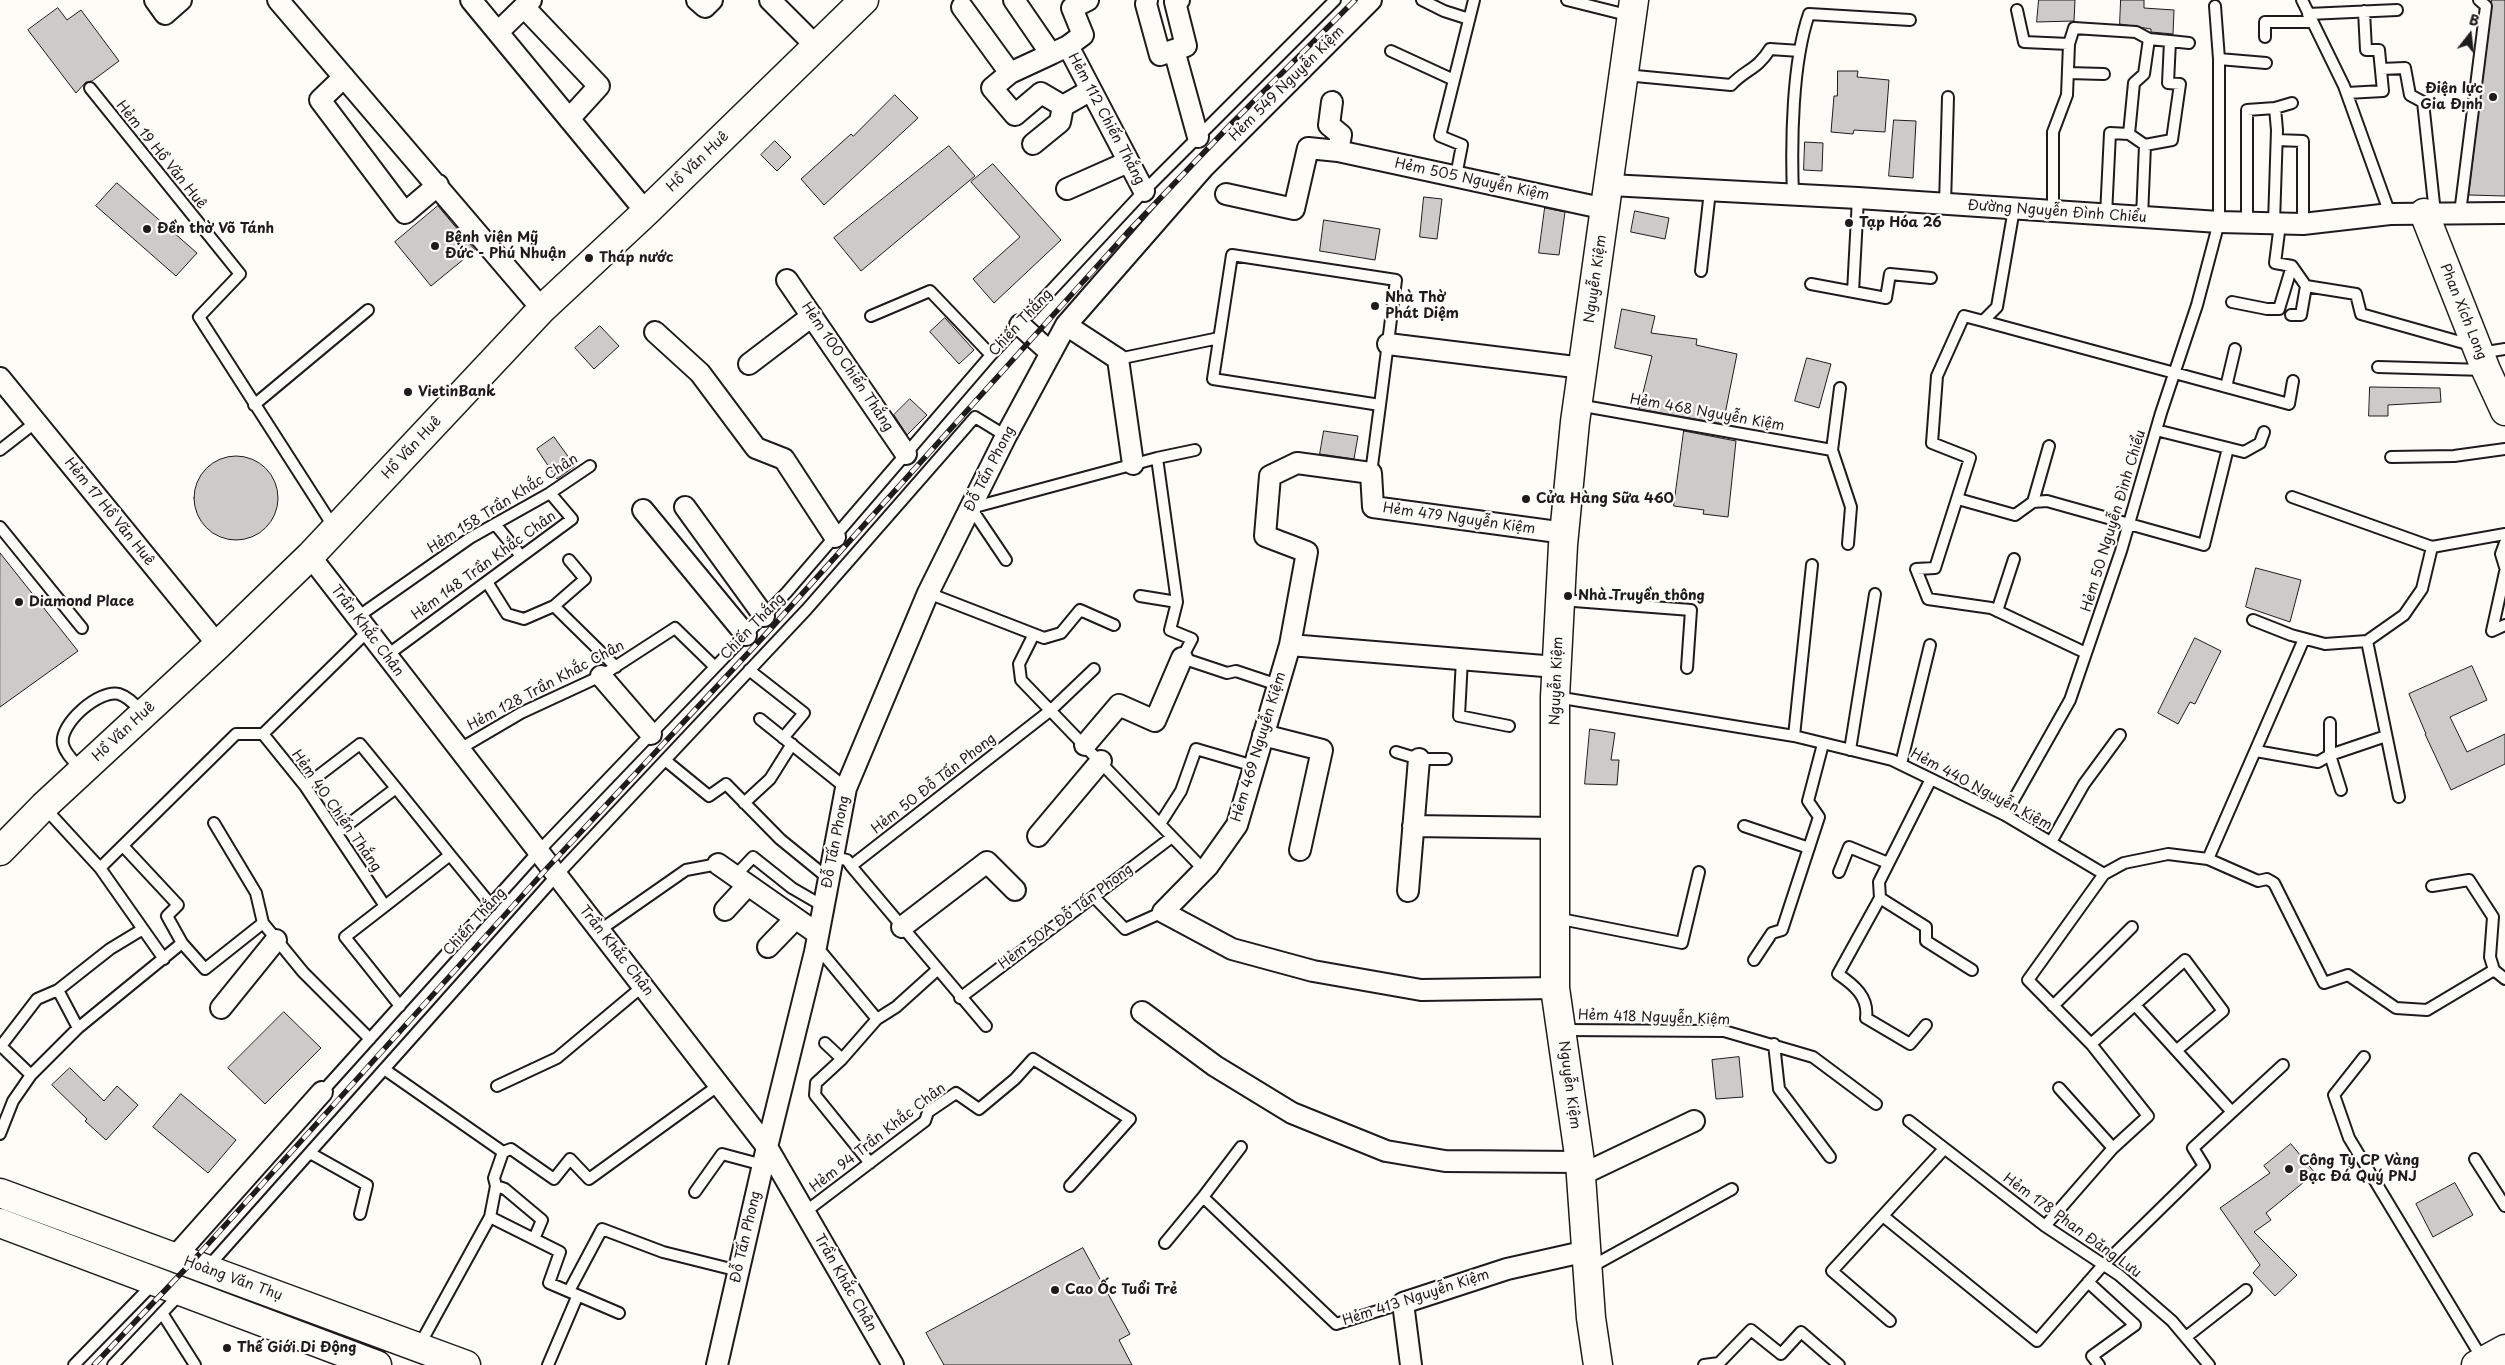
<!DOCTYPE html>
<meta charset="utf-8">
<style>
body{margin:0}
#map{position:relative;width:2505px;height:1365px;overflow:hidden;background:#fdfcf7;font-family:"Playpen Sans",sans-serif}
canvas{display:block}
.north{position:absolute;left:2445px;top:10px;width:50px;height:50px;-webkit-text-stroke:4px #fdfcf7;paint-order:stroke;rotate:16deg;font-size:14px;font-weight:700;line-height:20px;text-align:center;color:#1c1c1c}
.north::after{content:'';display:block;margin:auto;width:18px;height:22px;background:#1c1c1c;clip-path:polygon(50% 0,100% 100%,50% 72%,0 100%)}
</style>
<div id="map">
<canvas width="2505" height="1365"></canvas>
<div class="north">B</div>
</div>
<script>
const context = document.querySelector('canvas').getContext('2d');
context.lineJoin = 'round';
function paint(path, color) { context.fillStyle = color; context.fill(path, 'evenodd'); }
function strokePath(path, color, width, dash) { context.strokeStyle = color; context.lineWidth = width; context.lineCap = dash ? 'butt' : 'round'; context.setLineDash(dash || []); context.stroke(path); }
function label(font, color, halo, rows, align = 'center') {
  context.font = font + ' "Playpen Sans",sans-serif'; context.lineWidth = 4.5; context.setLineDash([]); context.textBaseline = 'middle'; context.strokeStyle = halo; context.fillStyle = color; for (const [text, x, y, turn = 0] of rows) {
    context.save(); context.translate(x, y); context.rotate((+turn || 0) * Math.PI / 180); context.textAlign = isNaN(turn) ? turn : align; if (halo) context.strokeText(text, 0, 0); context.fillText(text, 0, 0); context.restore();
  }
}
const building = new Path2D(`
 M 2039,0 L 2075,0 L 2074,21 L 2037,22 Z
 M 2121,0 L 2144,0 L 2144,8 L 2174,10 L 2173,34 L 2151,32 L 2151,29 L 2120,24 Z
 M 2492,0 L 2505,0 L 2505,196 L 2469,195 Z
 M 58,8 L 67,20 L 81,10 L 119,61 L 92,81 L 86,82 L 76,93 L 28,30 Z
 M 1838,71 L 1858,71 L 1857,77 L 1889,80 L 1885,132 L 1854,130 L 1853,134 L 1831,132 L 1834,96 L 1837,96 Z
 M 895,95 L 918,118 L 824,205 L 801,179 L 851,134 L 853,136 Z
 M 1894,120 L 1916,121 L 1913,178 L 1889,176 Z
 M 775,141 L 791,157 L 777,171 L 761,155 Z
 M 1805,142 L 1823,143 L 1822,171 L 1804,170 Z
 M 949,146 L 975,176 L 861,271 L 834,238 Z
 M 993,164 L 1061,240 L 994,303 L 973,279 L 1020,237 L 971,182 Z
 M 117,183 L 197,253 L 176,276 L 96,206 Z
 M 1424,197 L 1442,199 L 1437,239 L 1420,237 Z
 M 438,206 L 475,250 L 431,286 L 395,242 Z
 M 1545,208 L 1565,212 L 1559,255 L 1539,253 Z
 M 1635,211 L 1669,218 L 1665,239 L 1631,232 Z
 M 1324,220 L 1380,229 L 1375,260 L 1320,251 Z
 M 1622,309 L 1655,316 L 1651,333 L 1697,339 L 1696,345 L 1737,354 L 1723,424 L 1639,409 L 1652,356 L 1615,348 Z
 M 945,318 L 974,350 L 959,364 L 930,332 Z
 M 600,326 L 619,346 L 594,369 L 575,348 Z
 M 1807,358 L 1831,364 L 1819,408 L 1795,401 Z
 M 2370,387 L 2440,388 L 2441,402 L 2388,405 L 2388,416 L 2369,416 Z
 M 910,399 L 927,415 L 907,435 L 894,415 Z
 M 1324,431 L 1358,436 L 1354,459 L 1320,454 Z
 M 1684,431 L 1736,441 L 1728,517 L 1703,514 L 1704,510 L 1674,506 Z
 M 554,437 L 575,466 L 557,479 L 537,449 Z
 M194 498a42 42 0 1 1 84 0a42 42 0 1 1-84 0Z
 M 0,553 L 78,651 L 0,707 Z
 M 2256,568 L 2301,580 L 2290,622 L 2246,607 Z
 M 2195,638 L 2221,651 L 2195,704 L 2190,702 L 2178,724 L 2158,713 Z
 M 2472,666 L 2487,700 L 2450,717 L 2467,752 L 2505,734 L 2505,764 L 2451,790 L 2425,734 L 2426,734 L 2409,694 Z
 M 1590,729 L 1615,733 L 1611,760 L 1619,760 L 1617,785 L 1585,784 Z
 M 284,1012 L 321,1048 L 265,1104 L 228,1068 Z
 M 1739,1057 L 1743,1097 L 1716,1099 L 1712,1060 Z
 M 70,1068 L 104,1101 L 117,1086 L 138,1105 L 106,1140 L 85,1121 L 87,1119 L 52,1085 Z
 M 181,1094 L 236,1140 L 208,1173 L 153,1127 Z
 M 2291,1144 L 2315,1173 L 2266,1213 L 2271,1220 L 2254,1232 L 2297,1275 L 2275,1296 L 2253,1273 L 2260,1265 L 2220,1208 L 2270,1173 L 2264,1166 Z
 M 2455,1183 L 2473,1215 L 2433,1237 L 2416,1204 Z
 M 1083,1248 L 1130,1334 L 1119,1340 L 1132,1365 L 944,1365 L 926,1333 Z`);
paint(building, '#cccbc8');
strokePath(building, '#1c1c1c', 1);
const lane = new Path2D(`
 M 1422,0 L 1444,11 L 1469,19
 M 1567,0 L 1631,16
 M 2302,0 L 2344,86 L 2390,214
 M 2017,10 L 2024,42 L 2069,44
 M 2308,14 L 2397,10
 M 2265,37 L 2265,22 L 2312,22
 M 2149,39 L 2170,41
 M 1391,51 L 1454,80
 M 2219,59 L 2266,63
 M 2381,69 L 2405,68 L 2410,95 L 2423,102 L 2435,213
 M 2068,73 L 2104,74
 M 1625,75 L 1731,85 C 1746,69 1757,70 1770,49 L 1800,51
 M 90,88 L 240,274 L 199,317 L 335,529
 M 2347,93 L 2383,91 L 2379,50 L 2366,50 L 2364,11
 M 2129,134 L 2145,145 L 2172,140 L 2180,84 L 2168,83 L 2170,41 L 2189,43
 M 2277,140 L 2303,141 L 2303,224
 M 1456,176 L 1462,145 L 1440,136 L 1474,0
 M 1793,195 C 1791,143 1792,63 1809,14 L 1910,20
 M 1945,204 L 1948,97
 M 2014,209 L 1997,307 L 1983,321 L 1964,316 L 1937,376 L 1932,443 L 1970,458 L 1935,568 L 1916,569 L 1928,599 L 1991,608 L 2086,653
 M 2053,211 L 2053,132 L 2067,95 L 2069,44 L 2074,28 L 2136,32 L 2149,39 L 2144,74 L 2134,83 L 2129,134
 M 2460,213 L 2486,6 L 2479,0
 M 2106,215 L 2110,133 L 2129,134
 M 2142,217 L 2145,145
 M 2247,223 L 2247,110 L 2275,108 L 2292,103
 M 2274,223 L 2277,130 L 2275,108
 M 2280,224 L 2275,263 L 2292,266 L 2306,286 L 2356,294 L 2361,314 L 2471,345
 M 1232,255 L 1396,280 L 1380,405 L 1213,379 Z
 M 1701,271 L 1710,191
 M 1811,284 L 1886,298 L 1890,274 L 1931,278
 M 1853,292 L 1858,198
 M 2232,302 L 2267,309 L 2279,309 L 2292,266
 M 2291,315 L 2301,315 L 2306,286
 M 871,316 L 930,291 L 991,355
 M 1983,321 L 2289,404 L 2293,381
 M 2480,353 L 2505,349
 M 1118,359 L 1219,338
 M 2378,367 L 2485,370
 M 2226,387 L 2235,349
 M 1840,388 L 1832,450 L 1851,507 L 1848,544
 M 254,405 L 368,310
 M 1578,405 L 1832,450
 M 2156,430 L 2244,452 L 2260,443 L 2264,432
 M 0,450 L 36,422
 M 2391,457 L 2454,456 L 2505,449
 M 1157,458 L 1177,602 L 1170,630 L 1192,639 L 1182,658 L 1227,673 L 1236,671 L 1278,685
 M 1371,473 L 1380,405
 M 2292,497 L 2432,547
 M 1958,499 L 2015,515 L 2033,502 L 2047,501 L 2204,545 L 2228,448
 M 2033,502 L 2049,446
 M 495,524 L 521,556
 M 0,527 L 82,628
 M 2505,543 L 2501,554 L 2505,567
 M 569,560 L 585,579 L 554,606 L 616,667
 M 1006,560 L 971,508 L 1157,458 L 1195,450
 M 487,582 L 507,614 L 524,619 L 554,606
 M 928,593 L 1044,638 L 1061,633 L 1080,610 L 1114,625
 M 1140,596 L 1177,602
 M 1561,600 L 1691,610 L 1687,668
 M 1997,611 L 2014,559
 M 356,618 L 470,538 L 550,493 L 590,466
 M 2253,620 L 2291,635 L 2325,644 L 2367,641 L 2404,615 L 2422,589 L 2432,547 L 2505,534
 M 2492,631 L 2505,572
 M 2492,631 L 2505,625
 M 1034,634 L 1019,664 L 1021,680 L 1204,870
 M 2367,641 L 2399,797
 M 386,656 L 572,519 L 550,493
 M 1462,659 L 1459,716 L 1509,726
 M 749,670 L 804,713 L 783,738
 M 1556,697 L 1794,736 L 1892,760 L 2005,815 L 2104,874 L 2124,863 L 2168,854 L 2208,859 L 2304,639
 M 760,719 L 846,788
 M 2330,723 L 2330,755 L 2341,790
 M 263,734 L 305,786 L 385,906 L 450,855 L 491,905
 M 1794,736 L 1812,565
 M 458,750 L 521,713 L 601,676 L 675,628 L 715,667
 M 1850,750 L 1875,594
 M 2256,751 L 2318,762 L 2330,755 L 2386,736
 M 1396,752 L 1419,759 L 1446,759
 M 665,760 L 709,796 L 726,784 L 780,839 L 829,879
 M 1901,764 L 1930,645
 M 81,769 C 75,762 65,754 63,744 C 59,724 99,689 119,694 C 129,697 136,706 143,713
 M 305,786 L 360,744 L 396,788
 M 744,803 L 770,779 L 792,744
 M 44,807 L 100,868 L 164,959
 M 2005,815 L 2070,700 L 2121,551 L 2161,413 L 2197,305 L 2219,222 L 2219,59 L 2215,6
 M 214,823 L 256,893 L 263,923 L 303,972 L 370,1039
 M 1160,824 L 1181,791 L 1196,749 L 1254,766
 M 1744,826 L 1809,848
 M 337,833 L 396,788 L 450,855
 M 2051,842 L 2084,784 L 2120,735
 M 123,846 L 178,905 L 167,916 L 182,943 L 205,969 L 263,923
 M 833,857 L 847,860 L 851,866 L 1051,710 L 1094,669
 M 2208,859 L 2258,881 L 2267,879 L 2274,883 L 2324,983 L 2348,975 L 2396,1008 L 2427,1010 L 2494,970
 M 851,866 L 986,1026
 M 100,868 L 236,734 L 263,734 L 367,632
 M 1839,872 L 1849,847 L 1888,863
 M 735,876 L 753,857 L 792,888 L 823,906
 M 2432,886 L 2469,880 L 2493,917 L 2490,957 L 2494,970
 M 1094,897 L 1125,929 L 1163,912
 M 1880,898 L 1926,927 L 1926,941 L 1972,970
 M 385,906 L 345,937 L 400,1006
 M 1556,918 L 1682,943 L 1699,872
 M 600,930 L 686,870 L 718,864
 M 815,952 L 823,954 L 877,1019 L 896,1007 L 937,970
 M 1754,960 L 1772,933 L 1782,930 L 1819,817 L 1808,801 L 1823,744
 M 2494,970 L 2505,979
 M 960,998 L 1172,837
 M 2135,1005 L 2232,1112
 M 2053,1006 L 2132,927
 M 1926,1025 L 1910,1044 L 1866,1018 C 1869,997 1854,985 1838,974 L 1880,898 L 1879,882 L 1931,779
 M 78,1028 L 58,990 L 110,949 L 143,929
 M 1563,1030 L 1724,1031 L 1813,1057 L 1876,1104
 M 825,1043 L 842,1059 L 816,1083 L 815,1095 L 870,1163
 M 1774,1044 L 1779,1089 L 1830,1157
 M 2091,1044 L 2185,960 L 2223,1011 L 2177,1050
 M 2364,1057 L 2334,1095 L 2349,1138 L 2483,1360
 M 842,1059 L 877,1019
 M 384,1069 L 503,1152 L 494,1178 L 496,1186 L 490,1217 L 419,1346
 M 31,1075 L 1,1046 L 37,999 L 58,990
 M 497,1086 L 557,1058 L 643,986
 M 2059,1088 L 2113,1148
 M 322,1092 L 537,853 L 787,592 L 991,355 L 1144,191 L 1335,0
 M 1909,1121 L 2045,1226 L 2119,1275 L 2172,1321 L 2209,1365
 M 0,1134 L 13,1101 L 31,1075 L 78,1028 L 182,943
 M 1241,1147 L 1203,1197 L 1336,1324 L 1403,1303
 M 503,1152 L 511,1149 L 554,1179 L 570,1159 L 589,1179 L 719,1085
 M 310,1153 L 367,1185 L 360,1214
 M 2475,1159 L 2505,1206
 M 496,1186 L 505,1189 L 542,1220 L 534,1239
 M 695,1192 L 722,1154 L 763,1165
 M 805,1212 L 925,1121 L 928,1112 L 956,1093 L 979,1109 L 1015,1079 L 1033,1059 L 1130,1119 L 1070,1186
 M 1883,1216 L 2037,1341 L 2103,1265 L 2204,1166 L 2193,1148 L 2283,1065
 M 490,1217 L 560,1252 L 549,1283 L 619,1313
 M 2045,1226 L 2113,1148 L 2148,1116 L 2091,1044 L 2028,980 L 2104,874
 M 1165,1243 L 1203,1197
 M 207,1268 L 557,875 L 807,609 L 975,417 L 1006,436
 M 1589,1268 L 1732,1189
 M 2088,1282 L 2135,1325 L 2092,1356 L 2099,1365
 M 569,1291 L 602,1229 L 663,1252 L 739,1271
 M 162,1313 L 195,1365
 M 1890,1321 L 1832,1271 L 1944,1149
 M 2186,1337 L 2246,1290
 M 74,1365 L 154,1283
 M 113,1365 L 181,1293
 M 548,1365 L 577,1297
 M 1704,1365 L 1719,1363 L 1751,1330 L 1781,1354 L 1801,1332 L 1839,1365`);
const street = new Path2D(`
 M 155,0 L 165,14 L 181,0
 M 278,0 L 542,309
 M 471,0 L 646,212
 M 697,0 L 705,7 L 712,0
 M 770,0 L 816,46
 M 1014,0 L 1051,54 L 1068,46 L 1144,191
 M 1147,0 L 1146,4 L 1160,55 L 1174,50
 M 1179,0 L 1175,2 L 1186,46 L 1174,50 L 1198,137
 M 524,7 L 599,86 L 569,119
 M 962,7 L 1010,73 L 1051,54
 M 498,32 L 531,0
 M 1068,46 L 1083,35 L 1072,8 L 1088,0
 M 1010,73 L 992,88 L 1015,115 L 1041,93 L 1063,106
 M 344,77 L 320,100 L 405,213 L 438,185
 M 1332,102 L 1329,125 L 1341,135 L 1338,151
 M 1033,144 L 1060,122 L 1063,106 L 1091,90
 M 1610,185 L 1858,198 L 2219,222 L 2303,224 L 2390,214 L 2505,213
 M 1067,189 L 1128,162
 M 1226,194 L 1294,209 L 1308,148 L 1338,151 L 1606,209
 M 787,280 L 906,454
 M 1020,325 L 1051,353
 M 1066,325 L 1118,359 L 1133,464
 M 655,332 L 700,373 L 756,448 L 784,459 L 835,537
 M 1388,344 L 1583,368
 M 749,364 L 812,316
 M 0,378 L 218,645
 M 685,507 L 764,616
 M 643,510 L 746,635
 M 310,556 L 767,1147 L 893,1365
 M 1290,645 L 1556,667
 M 601,676 L 651,734
 M 1263,735 L 1322,750 L 1300,850
 M 1085,745 L 1119,705 L 1155,721 L 1182,658
 M 1413,826 L 1555,828
 M 1038,836 L 1101,761
 M 718,864 L 818,934
 M 1408,891 L 1419,759
 M 725,910 L 748,885
 M 902,927 L 987,862 L 1015,890
 M 768,947 L 795,919
 M 1555,988 L 1421,990 L 1313,971 L 1232,949 L 1163,912 L 1208,866 L 1237,825 L 1290,645 L 1307,552 L 1265,536 L 1270,476 L 1297,463 L 1371,473 L 1373,507 L 1565,533
 M 221,1008 L 276,940
 M 1142,1012 L 1215,1066 L 1292,1113 L 1386,1151 L 1445,1161 L 1580,1162
 M 1581,1175 L 1694,1121
 M 174,1258 L 322,1092
 M 717,1365 L 767,1147 L 815,952 L 846,788 L 928,593 L 1006,436 L 1066,325 L 1203,168 L 1371,0
 M 1411,1365 L 1403,1303 L 1507,1269 L 1587,1251`);
const secondary = new Path2D(`
 M 2424,213 L 2486,370 L 2505,411
 M 0,851 L 44,806 L 218,645 L 310,556 L 542,309 L 646,212 L 864,0`);
const primary = new Path2D(`
 M 0,1193 L 466,1365
 M 0,1223 L 377,1365
 M 1598,1365 L 1591,1318 L 1580,1162 L 1555,988 L 1555,697 L 1563,545 L 1575,422 L 1634,0
 M 2476,1365 L 2505,1349`);
strokePath(lane, '#1c1c1c', 14);
strokePath(street, '#1c1c1c', 24);
strokePath(secondary, '#1c1c1c', 31);
strokePath(primary, '#1c1c1c', 31);
strokePath(lane, '#fdfcf7', 10);
strokePath(street, '#fdfcf7', 20);
strokePath(secondary, '#fdfcf7', 28);
strokePath(primary, '#fdfcf7', 28);
const rail = new Path2D(`
 M 94,1365 L 191,1263 L 549,866 L 765,635 L 1127,233 L 1234,121 L 1355,0`);
strokePath(rail, '#1c1c1c', 5.5);
strokePath(rail, '#fdfcf7', 4, [11]);
for (const [x, y, r, color] of [
 [2493,97,5,"#1c1c1c"],
 [1849,223,5,"#1c1c1c"],
 [147,229,5,"#1c1c1c"],
 [435,246,5,"#1c1c1c"],
 [589,258,5,"#1c1c1c"],
 [1375,306,5,"#1c1c1c"],
 [408,392,5,"#1c1c1c"],
 [1526,499,5,"#1c1c1c"],
 [1568,596,5,"#1c1c1c"],
 [19,602,5,"#1c1c1c"],
 [2289,1169,5,"#1c1c1c"],
 [1055,1290,5,"#1c1c1c"],
 [227,1348,5,"#1c1c1c"]
]) { const dot = new Path2D(); dot.arc(x, y, r, 0, 2 * Math.PI); context.fillStyle = color; context.fill(dot); strokePath(dot, '#fdfcf7', 2); }
label('14px', '#1c1c1c', '#fdfcf7', [
 ["Hẻm 549 Nguyễn Kiệm",1287,84,-45],
 ["Hẻm 112 Chiến Thắng",1106,119,62],
 ["Hẻm 19 Hồ Văn Huê",161,155,51],
 ["Hồ Văn Huê",698,162,-44],
 ["Hẻm 505 Nguyễn Kiệm",1472,180,12],
 ["Đường Nguyễn Đình Chiểu",2057,212,4],
 ["Nguyễn Kiệm",1596,279,-82],
 ["Phan Xích Long",2463,312,68],
 ["Chiến Thắng",1021,323,-47],
 ["Hẻm 100 Chiến Thắng",847,367,56],
 ["Hẻm 468 Nguyễn Kiệm",1707,413,10],
 ["Hồ Văn Huê",412,448,-47],
 ["Đỗ Tấn Phong",990,469,-63],
 ["Hẻm 158 Trần Khắc Chân",503,504,-32],
 ["Hẻm 17 Hồ Văn Huê",109,512,51],
 ["Hẻm 479 Nguyễn Kiệm",1459,519,8],
 ["Hẻm 50 Nguyễn Đình Chiểu",2114,521,-73],
 ["Hẻm 148 Trần Khắc Chân",484,566,-36],
 ["Chiến Thắng",753,627,-46],
 ["Trần Khắc Chân",367,631,53],
 ["Nguyễn Kiệm",1557,681,-88],
 ["Hẻm 128 Trần Khắc Chân",546,686,-28],
 ["Hồ Văn Huê",124,732,-43],
 ["Hẻm 469 Nguyễn Kiệm",1259,747,-73],
 ["Hẻm 50 Đỗ Tấn Phong",934,784,-38],
 ["Hẻm 440 Nguyễn Kiệm",1981,790,28],
 ["Hẻm 40 Chiến Thắng",336,811,55],
 ["Đỗ Tấn Phong",836,842,-79],
 ["Hẻm 50A Đỗ Tấn Phong",1066,917,-37],
 ["Chiến Thắng",475,922,-48],
 ["Trần Khắc Chân",616,951,52],
 ["Hẻm 418 Nguyễn Kiệm",1654,1018,2],
 ["Nguyễn Kiệm",1569,1085,82],
 ["Hẻm 94 Trần Khắc Chân",878,1138,-38],
 ["Hẻm 178 Phan Đăng Lưu",2072,1226,36],
 ["Đỗ Tấn Phong",746,1237,-77],
 ["Hoàng Văn Thụ",233,1279,20],
 ["Trần Khắc Chân",845,1283,60],
 ["Hẻm 413 Nguyễn Kiệm",1416,1298,-18]
]);
label('bold 14px', '#1c1c1c', '#fdfcf7', [
 ["Điện lực",2483,89,"right"],
 ["Gia Định",2483,105,"right"],
 ["Tạp Hóa 26",1859,223],
 ["Đền thờ Võ Tánh",157,229],
 ["Bệnh viện Mỹ",445,238],
 ["Đức - Phú Nhuận",445,254],
 ["Tháp nước",599,258],
 ["Nhà Thờ",1385,298],
 ["Phát Diệm",1385,314],
 ["VietinBank",418,392],
 ["Cửa Hàng Sữa 460",1536,499],
 ["Nhà Truyền thông",1578,596],
 ["Diamond Place",29,602],
 ["Công Ty CP Vàng",2299,1161],
 ["Bạc Đá Quý PNJ",2299,1177],
 ["Cao Ốc Tuổi Trẻ",1065,1290],
 ["Thế Giới Di Động",237,1348]
], 'left');
</script>
